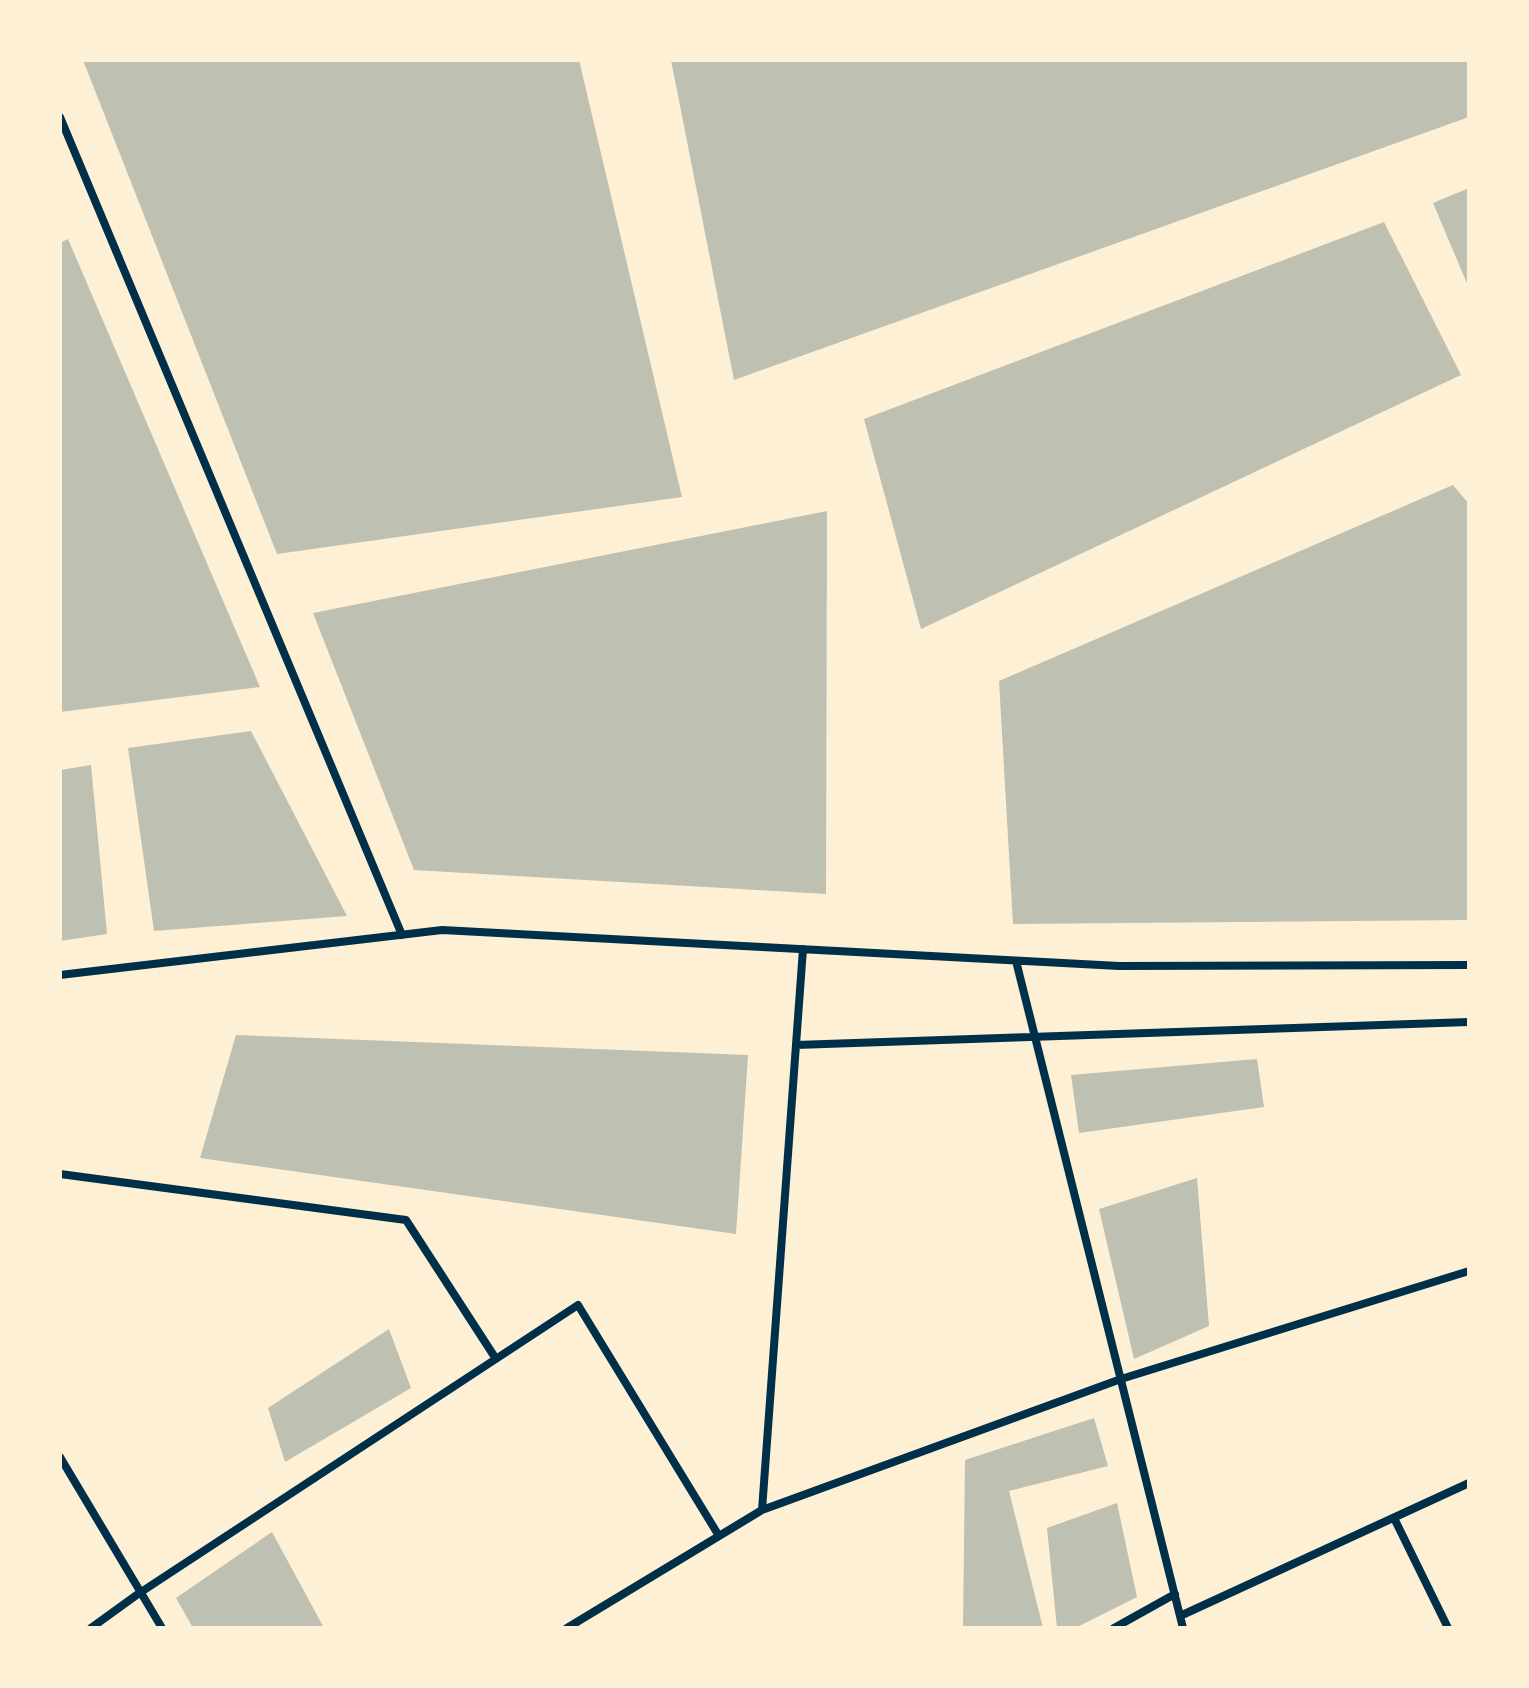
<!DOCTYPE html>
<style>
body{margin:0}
#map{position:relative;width:1529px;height:1688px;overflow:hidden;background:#fdf0d5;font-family:"PT Serif",serif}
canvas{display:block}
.frame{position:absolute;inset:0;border:62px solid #fdf0d5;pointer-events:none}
</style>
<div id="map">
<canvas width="1529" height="1688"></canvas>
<div class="frame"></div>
</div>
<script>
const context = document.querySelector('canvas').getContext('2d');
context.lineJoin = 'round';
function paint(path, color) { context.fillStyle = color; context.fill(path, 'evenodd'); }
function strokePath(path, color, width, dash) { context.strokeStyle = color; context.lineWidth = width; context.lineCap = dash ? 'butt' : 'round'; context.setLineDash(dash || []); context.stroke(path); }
paint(new Path2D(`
 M 83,60 L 579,60 L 682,497 L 277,554 Z
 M 671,60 L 1469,60 L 1469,117 L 734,380 Z
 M 1469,188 L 1469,288 L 1433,203 Z
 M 1384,222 L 1461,375 L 921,629 L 864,419 Z
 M 68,239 L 260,687 L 60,712 L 60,243 Z
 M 1453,485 L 1469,504 L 1469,920 L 1013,924 L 999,681 Z
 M 827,511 L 826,894 L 414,870 L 313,613 Z
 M 251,731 L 347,916 L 154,931 L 128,748 Z
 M 91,765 L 107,934 L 60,941 L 60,770 Z
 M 236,1035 L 748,1055 L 736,1234 L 200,1158 Z
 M 1257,1059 L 1264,1107 L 1079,1133 L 1071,1075 Z
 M 1197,1178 L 1209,1326 L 1134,1359 L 1099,1209 Z
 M 389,1329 L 411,1388 L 285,1462 L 268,1408 Z
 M 1094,1418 L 1108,1466 L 1009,1491 L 1043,1628 L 963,1628 L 965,1460 Z
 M 1117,1503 L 1137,1597 L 1075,1628 L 1057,1628 L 1047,1528 Z
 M 272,1532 L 324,1628 L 193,1628 L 176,1598 Z`), '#bec0b2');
strokePath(new Path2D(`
 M 60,117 L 402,935
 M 1016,961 L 1183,1628
 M 60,975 L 442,930 L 1119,966 L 1469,965
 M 796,1045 L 1469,1022
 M 60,1174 L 406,1220 L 496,1359
 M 60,1457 L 162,1628
 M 762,1510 L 803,949
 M 1394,1518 L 1448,1628
 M 1180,1616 L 1469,1483
 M 91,1628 L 138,1594 L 578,1305 L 719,1536
 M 567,1628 L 762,1510 L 1121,1379 L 1469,1271
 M 1114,1628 L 1175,1594`), '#003049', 8);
</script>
